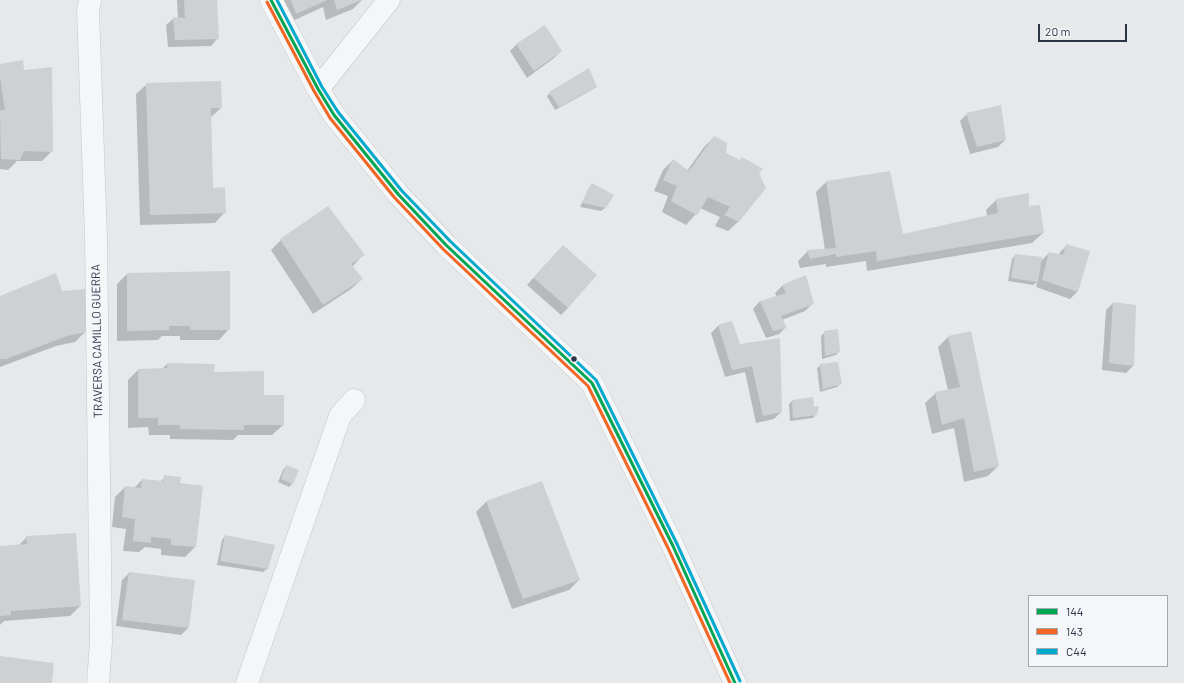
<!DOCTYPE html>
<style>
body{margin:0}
#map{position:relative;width:1184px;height:683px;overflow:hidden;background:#e6e8ea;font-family:Barlow,sans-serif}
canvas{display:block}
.legend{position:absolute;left:1028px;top:595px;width:140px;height:72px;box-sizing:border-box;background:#f4f6f9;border:1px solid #a4a8b1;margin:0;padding:5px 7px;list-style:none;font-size:12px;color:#2b3445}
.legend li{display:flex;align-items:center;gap:8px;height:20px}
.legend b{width:20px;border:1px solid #a4a8b1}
.scale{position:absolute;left:1038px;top:24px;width:89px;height:18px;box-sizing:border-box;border:2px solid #2b3445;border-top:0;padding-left:5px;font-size:12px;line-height:14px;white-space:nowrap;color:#2b3445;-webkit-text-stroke:3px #f4f6f9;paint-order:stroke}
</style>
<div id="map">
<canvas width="1184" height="683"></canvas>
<ul class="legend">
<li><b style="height:5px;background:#00a651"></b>144</li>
<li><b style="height:5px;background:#f26522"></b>143</li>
<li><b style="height:5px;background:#00a9ce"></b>C44</li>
</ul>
<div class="scale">20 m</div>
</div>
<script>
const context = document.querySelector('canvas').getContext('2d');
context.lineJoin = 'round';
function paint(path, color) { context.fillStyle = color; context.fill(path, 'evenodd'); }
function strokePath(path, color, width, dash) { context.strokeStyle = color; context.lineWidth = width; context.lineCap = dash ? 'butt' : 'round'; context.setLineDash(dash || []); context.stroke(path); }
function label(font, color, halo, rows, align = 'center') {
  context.font = font + ' Barlow,sans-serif'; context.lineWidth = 3.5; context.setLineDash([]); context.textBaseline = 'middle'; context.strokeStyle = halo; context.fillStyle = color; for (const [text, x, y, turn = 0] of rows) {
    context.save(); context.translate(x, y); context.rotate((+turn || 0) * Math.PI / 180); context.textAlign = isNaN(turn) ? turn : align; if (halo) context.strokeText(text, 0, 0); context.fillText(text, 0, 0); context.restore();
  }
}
paint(new Path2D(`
 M 177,0 L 216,0 L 218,38 L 211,46 L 168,47 L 166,25 L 174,18 L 178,18 Z
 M 277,0 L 362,0 L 353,9 L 326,20 L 323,7 L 286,24 Z
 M 517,44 L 561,51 L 554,58 L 527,78 L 510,51 Z
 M 0,65 L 23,71 L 52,151 L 42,161 L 17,161 L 8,170 L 0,169 Z
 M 147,84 L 221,108 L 210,118 L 212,189 L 225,212 L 215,223 L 140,225 L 136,94 Z
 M 596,87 L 592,90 L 555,110 L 547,96 L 550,93 Z
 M 967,114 L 1005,140 L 998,147 L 970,154 L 960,121 Z
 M 714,137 L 725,154 L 758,173 L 739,221 L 728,231 L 715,226 L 720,217 L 700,208 L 696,214 L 686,225 L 662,212 L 668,196 L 654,191 L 663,170 L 673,160 L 687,171 L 704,147 Z
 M 826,182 L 903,236 L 987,216 L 986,210 L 996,200 L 1028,208 L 1043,233 L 1032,243 L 867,271 L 866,261 L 826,267 L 826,264 L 800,268 L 798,261 L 808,251 L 825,250 L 816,192 Z
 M 592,184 L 605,208 L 601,211 L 580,207 L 589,188 Z
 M 281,240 L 363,255 L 352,267 L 362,279 L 351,289 L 313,314 L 271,250 Z
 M 1067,245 L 1088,252 L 1077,292 L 1070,299 L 1036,287 L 1037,282 L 1033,285 L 1008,281 L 1012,259 L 1016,255 L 1041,261 L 1049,253 L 1059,255 L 1060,252 Z
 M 556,253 L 568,308 L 561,315 L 527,285 Z
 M 127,274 L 229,329 L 219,340 L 180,340 L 180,336 L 162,336 L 158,340 L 117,341 L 117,284 Z
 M 805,276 L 812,304 L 805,311 L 782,320 L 786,327 L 779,334 L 766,338 L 753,309 L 760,301 L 777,297 L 775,293 L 782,286 Z
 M 62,292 L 86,331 L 75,342 L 56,346 L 0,367 L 0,297 Z
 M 1113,303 L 1133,366 L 1126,373 L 1102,370 L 1106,310 Z
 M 719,325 L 740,345 L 781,412 L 774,419 L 756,423 L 745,372 L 725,377 L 711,333 Z
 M 825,332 L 839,351 L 836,355 L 822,359 L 821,336 Z
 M 948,337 L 998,466 L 988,476 L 964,482 L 954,428 L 932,434 L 925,403 L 936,393 L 948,390 L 938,347 Z
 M 167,364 L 213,373 L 263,396 L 283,425 L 272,435 L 238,435 L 233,440 L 170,439 L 170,435 L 149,435 L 148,427 L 128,428 L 128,380 L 138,370 L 162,369 Z
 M 821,365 L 841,383 L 837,387 L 820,392 L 817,368 Z
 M 792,401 L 813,408 L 816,414 L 813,418 L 790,421 L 789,404 Z
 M 286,466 L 293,483 L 289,487 L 278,482 L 283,470 Z
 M 165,477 L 179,484 L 202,486 L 195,547 L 185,557 L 161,555 L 161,549 L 145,547 L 139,552 L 123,551 L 126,529 L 112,527 L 115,497 L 125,487 L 134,488 L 142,480 L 160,482 Z
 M 541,482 L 579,580 L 569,590 L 512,609 L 476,512 L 486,502 Z
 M 225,536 L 274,546 L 267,569 L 263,572 L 217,565 L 222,540 Z
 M 27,537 L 80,606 L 70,616 L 4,621 L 0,625 L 0,547 L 18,546 Z
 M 129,573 L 188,628 L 181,635 L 116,626 L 122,580 Z`), '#0003');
paint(new Path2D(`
 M 184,0 L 217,0 L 219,39 L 175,40 L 173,17 L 185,18 Z
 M 291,0 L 327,0 L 296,14 Z
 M 334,0 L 362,0 L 337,10 Z
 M 545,25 L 562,51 L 534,71 L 516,44 Z
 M 23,60 L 24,70 L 52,67 L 53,152 L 24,151 L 20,160 L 1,159 L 0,110 L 5,110 L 0,76 L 0,64 Z
 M 589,68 L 597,87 L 559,107 L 549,92 Z
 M 221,81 L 222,108 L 211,108 L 213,188 L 225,187 L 226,213 L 150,215 L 146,83 Z
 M 1001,105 L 1006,140 L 977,147 L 966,113 Z
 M 714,136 L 727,143 L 726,153 L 740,160 L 742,157 L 763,169 L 759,173 L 766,188 L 739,222 L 724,215 L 730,207 L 708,197 L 697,215 L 671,201 L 677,186 L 663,180 L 673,159 L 689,171 Z
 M 890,171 L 903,234 L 998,213 L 996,199 L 1029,193 L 1029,206 L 1040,205 L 1044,233 L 877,261 L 876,251 L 836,257 L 836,254 L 810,259 L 807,250 L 836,248 L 826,181 Z
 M 592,183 L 614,195 L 606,208 L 582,203 Z
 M 328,206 L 365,255 L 351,264 L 363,279 L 323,305 L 280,239 Z
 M 1066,244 L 1090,251 L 1078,292 L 1042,280 L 1049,252 L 1063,255 Z
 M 563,245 L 597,275 L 568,308 L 534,278 Z
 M 1015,254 L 1042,257 L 1038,282 L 1011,278 Z
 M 230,271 L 230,330 L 190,330 L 190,326 L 169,326 L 169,330 L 127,331 L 127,273 Z
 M 56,273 L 62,291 L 86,289 L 87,332 L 67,336 L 6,359 L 0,359 L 0,296 Z
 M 806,275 L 814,304 L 781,316 L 787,328 L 773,331 L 760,301 L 786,293 L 782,285 Z
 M 1113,302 L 1136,305 L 1134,366 L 1109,363 Z
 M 732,321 L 740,344 L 780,338 L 782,412 L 763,416 L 752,366 L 732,370 L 718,325 Z
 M 838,329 L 840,352 L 825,356 L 824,331 Z
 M 971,331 L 999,466 L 974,472 L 964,418 L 942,425 L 935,392 L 960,387 L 948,336 Z
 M 838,362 L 842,384 L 823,389 L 820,364 Z
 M 167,363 L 215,364 L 214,372 L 264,371 L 264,395 L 284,395 L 284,425 L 244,425 L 244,430 L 180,429 L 180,425 L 158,425 L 158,418 L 138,418 L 138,369 L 167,368 Z
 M 813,397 L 814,407 L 819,406 L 817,415 L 793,418 L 792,400 Z
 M 286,465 L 299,470 L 293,484 L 281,479 Z
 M 164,475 L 181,477 L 180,483 L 203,486 L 196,547 L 171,545 L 171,539 L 151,537 L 151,543 L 133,541 L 135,519 L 122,517 L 125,486 L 141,488 L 142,479 L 163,481 Z
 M 542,481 L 580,580 L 523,599 L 486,501 Z
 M 76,533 L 81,606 L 11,611 L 11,615 L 0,616 L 0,546 L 27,544 L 26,536 Z
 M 225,535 L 275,545 L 268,569 L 220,561 Z
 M 129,572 L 195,580 L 189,628 L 122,620 Z
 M 0,656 L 54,663 L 52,683 L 0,683 Z`), '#ced0d3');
const street = new Path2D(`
 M 90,0 L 88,11 L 96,237 L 101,642 L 98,683
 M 271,0 L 318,89 L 334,115 L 398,194 L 446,245 L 592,383 L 673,546 L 735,683
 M 318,89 L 389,0
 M 247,683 L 340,416 L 354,400`);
strokePath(street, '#c4c6c8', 23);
strokePath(street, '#f5f6f7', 22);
strokePath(new Path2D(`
 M 271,0 L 318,89 L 334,115 L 398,194 L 446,245 L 592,383 L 673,546 L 735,683`), '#00a651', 3);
strokePath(new Path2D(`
 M 267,2 L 314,91 L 330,118 L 394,197 L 443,249 L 588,386 L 668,548 L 730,683`), '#f26522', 3);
strokePath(new Path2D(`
 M 277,0 L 322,87 L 338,112 L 402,191 L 450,241 L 596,380 L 677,544 L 740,681`), '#00a9ce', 3);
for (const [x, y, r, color] of [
 [574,359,3.5,"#2b3445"]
]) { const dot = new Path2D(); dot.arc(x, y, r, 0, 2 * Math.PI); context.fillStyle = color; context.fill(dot); strokePath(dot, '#f4f6f9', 1.5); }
label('12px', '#2b3445', '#f4f6f9', [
 ["TRAVERSA CAMILLO GUERRA",97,341,-91]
]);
</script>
